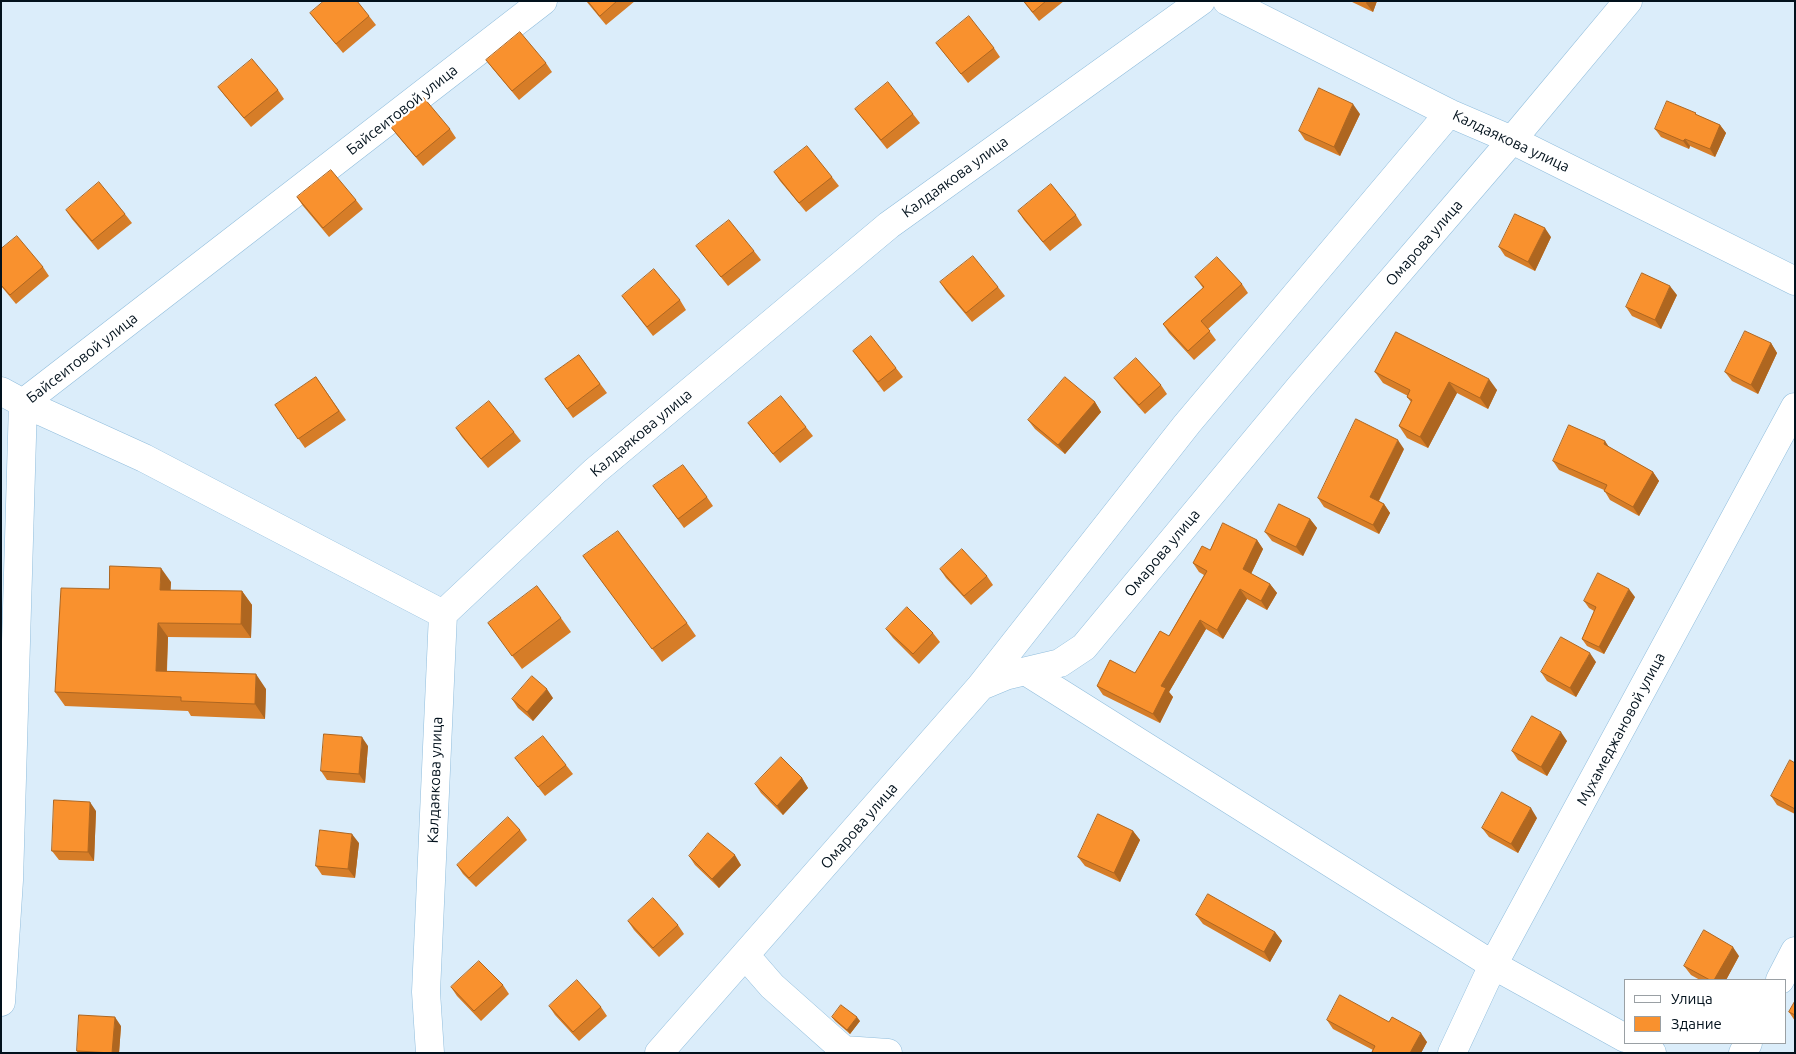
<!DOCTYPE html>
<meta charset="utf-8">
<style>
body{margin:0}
#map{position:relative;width:1796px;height:1054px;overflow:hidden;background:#dbedfa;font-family:Ubuntu,sans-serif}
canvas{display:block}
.frame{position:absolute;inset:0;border:2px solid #02111c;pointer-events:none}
.legend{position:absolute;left:1624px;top:979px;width:162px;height:65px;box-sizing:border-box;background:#fff;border:1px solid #9aa0a4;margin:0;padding:6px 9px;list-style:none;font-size:15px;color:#02111c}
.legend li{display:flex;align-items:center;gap:10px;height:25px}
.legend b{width:25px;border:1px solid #9aa0a4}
</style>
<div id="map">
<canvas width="1796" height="1054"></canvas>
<div class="frame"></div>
<ul class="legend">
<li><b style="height:6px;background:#fff"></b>Улица</li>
<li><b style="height:14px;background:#f9912e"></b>Здание</li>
</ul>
</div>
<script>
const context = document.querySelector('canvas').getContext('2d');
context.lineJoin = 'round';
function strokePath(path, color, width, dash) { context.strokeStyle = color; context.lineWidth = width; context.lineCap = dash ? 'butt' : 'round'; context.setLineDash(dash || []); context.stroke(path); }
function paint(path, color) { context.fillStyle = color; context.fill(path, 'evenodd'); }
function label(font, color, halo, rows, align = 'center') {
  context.font = font + ' Ubuntu,sans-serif'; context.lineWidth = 4.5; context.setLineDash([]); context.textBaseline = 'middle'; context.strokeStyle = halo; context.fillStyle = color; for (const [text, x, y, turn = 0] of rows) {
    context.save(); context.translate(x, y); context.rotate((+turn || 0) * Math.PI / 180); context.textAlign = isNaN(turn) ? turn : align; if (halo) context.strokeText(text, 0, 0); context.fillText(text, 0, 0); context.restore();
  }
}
const minor = new Path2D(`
 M 1227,1 L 1449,113 L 1512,140 L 1795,281
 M 1,391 L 23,403 L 144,458 L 443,614
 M 1027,672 L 1493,965 L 1625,1038
 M 981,686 L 1187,424 L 1449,113
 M 745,955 L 772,986 L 844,1050 L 888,1053
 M 1780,980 L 1795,951
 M 1,1002 L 9,880 L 23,403 L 543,1
 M 1634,1043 L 1652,1053
 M 430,1053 L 426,992 L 443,614 L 595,471 L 889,225 L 1201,1
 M 659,1053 L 981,686 L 1005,676 L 1060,663 L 1084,647 L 1300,387 L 1512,140 L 1628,1
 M 1452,1053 L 1493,965 L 1795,407
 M 1743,1053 L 1748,1043`);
strokePath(minor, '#90bddc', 29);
strokePath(minor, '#fff', 28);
paint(new Path2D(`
 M 586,1 L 635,1 L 606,25 Z
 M 1023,1 L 1064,1 L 1039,21 Z
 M 1350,1 L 1377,1 L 1373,12 Z
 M 310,13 L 369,16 L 376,25 L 343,53 L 317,22 Z
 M 936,43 L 994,48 L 1000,57 L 968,83 Z
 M 486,60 L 546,63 L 552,72 L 519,100 L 493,69 Z
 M 218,87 L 278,90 L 284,99 L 251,127 L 225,96 Z
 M 855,109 L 913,114 L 920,123 L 887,149 Z
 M 1360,114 L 1340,156 L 1305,140 L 1299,131 Z
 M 1697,115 L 1720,125 L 1726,133 L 1715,157 L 1690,146 L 1689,149 L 1661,137 L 1655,129 Z
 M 390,126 L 450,129 L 456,138 L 423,166 L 397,135 Z
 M 774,172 L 832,177 L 839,186 L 806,212 L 780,181 Z
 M 297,197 L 356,200 L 363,209 L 329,237 L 303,206 Z
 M 66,210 L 125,214 L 132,223 L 98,250 L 72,219 Z
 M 1018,211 L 1076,215 L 1082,225 L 1050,251 L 1024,220 Z
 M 1551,237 L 1535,271 L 1505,256 L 1499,247 Z
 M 696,246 L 754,251 L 761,260 L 728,286 Z
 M 1,249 L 43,267 L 49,276 L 16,304 L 1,286 Z
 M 1195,277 L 1242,284 L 1248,293 L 1208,329 L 1216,340 L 1194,360 L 1169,333 L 1163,324 L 1203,288 Z
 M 940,282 L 998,287 L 1005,296 L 972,322 L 946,291 Z
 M 1677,295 L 1661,329 L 1632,316 L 1626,307 Z
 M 622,296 L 680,300 L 686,310 L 653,336 Z
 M 1396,332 L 1497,390 L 1488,409 L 1457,393 L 1428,448 L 1407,438 L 1399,426 L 1411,402 L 1407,397 L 1408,396 L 1383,383 L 1375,372 Z
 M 1771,343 L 1777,353 L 1758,394 L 1732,381 L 1725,372 Z
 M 853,351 L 896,368 L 903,377 L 884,392 Z
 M 579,355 L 607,393 L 573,418 L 545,379 Z
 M 316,377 L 346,420 L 305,448 L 275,405 Z
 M 1114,378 L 1161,385 L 1167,394 L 1145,414 L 1121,387 Z
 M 1095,402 L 1101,412 L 1065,454 L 1035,429 L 1028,420 Z
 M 748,423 L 806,427 L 813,436 L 780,463 L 755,432 Z
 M 456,428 L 514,432 L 521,441 L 488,468 L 462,437 Z
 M 1609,448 L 1653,472 L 1659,481 L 1639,516 L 1610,500 L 1604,490 L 1559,470 L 1553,461 Z
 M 1404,449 L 1379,501 L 1384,504 L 1390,513 L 1379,534 L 1324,507 L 1318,498 Z
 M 653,486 L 707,497 L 713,506 L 684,528 Z
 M 1310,519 L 1317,528 L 1303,556 L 1272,541 L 1265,532 Z
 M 1257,540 L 1263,549 L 1251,574 L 1270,584 L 1277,593 L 1267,610 L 1247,599 L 1223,639 L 1206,629 L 1169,692 L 1173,697 L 1160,723 L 1103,695 L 1097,686 L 1135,673 L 1169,636 L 1204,575 L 1199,572 L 1193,563 Z
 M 583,556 L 687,623 L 696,636 L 662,662 Z
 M 940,569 L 987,576 L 993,585 L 971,605 L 946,578 Z
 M 171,582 L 170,590 L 242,591 L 252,605 L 251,638 L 168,637 L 167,671 L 266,689 L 265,719 L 191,716 L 188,711 L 65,706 L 55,692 L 109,589 Z
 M 1635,597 L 1604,654 L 1587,646 L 1582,639 L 1594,611 L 1589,608 L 1584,601 Z
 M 561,618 L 571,632 L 522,669 L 488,623 Z
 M 886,629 L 933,633 L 940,642 L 919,664 L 893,638 Z
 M 1596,662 L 1576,697 L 1547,681 L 1541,672 Z
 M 553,698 L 533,721 L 518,708 L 512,699 Z
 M 1567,741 L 1547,776 L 1518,760 L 1512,751 Z
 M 368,746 L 365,783 L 327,780 L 321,771 Z
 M 515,758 L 566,765 L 573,774 L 545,796 Z
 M 1795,763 L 1795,814 L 1777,805 L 1771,796 Z
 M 802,778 L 808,788 L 783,815 L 761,793 L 755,784 Z
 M 96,811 L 94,861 L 59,860 L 52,851 Z
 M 1537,818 L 1518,853 L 1489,837 L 1482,828 Z
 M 520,830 L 527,840 L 476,887 L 463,874 L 457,865 Z
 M 1133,831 L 1140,840 L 1120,882 L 1085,866 L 1078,857 Z
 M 359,843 L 355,878 L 322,875 L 316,866 Z
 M 689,856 L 741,865 L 719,888 L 695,865 Z
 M 1196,915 L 1275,932 L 1282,941 L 1270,962 L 1203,924 Z
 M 628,921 L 678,925 L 684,934 L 659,957 L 634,930 Z
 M 1739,956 L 1726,980 L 1700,980 L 1691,975 L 1684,966 Z
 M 503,985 L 509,994 L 481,1021 L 457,996 L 451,987 Z
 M 1795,1001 L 1795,1021 L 1789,1012 Z
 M 549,1006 L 601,1007 L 607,1016 L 579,1041 L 555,1015 Z
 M 832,1017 L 860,1021 L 850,1034 L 835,1021 Z
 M 1327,1020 L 1389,1022 L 1427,1042 L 1421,1053 L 1373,1053 L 1372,1052 L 1373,1050 L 1333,1029 Z
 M 121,1026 L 119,1053 L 78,1053 L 77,1051 Z`), '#d67d28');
paint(new Path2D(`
 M 1367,1 L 1377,1 L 1373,12 L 1366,3 Z
 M 1353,104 L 1360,114 L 1340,156 L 1334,147 Z
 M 1720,125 L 1726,133 L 1715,157 L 1710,149 Z
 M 1685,139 L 1690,146 L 1689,149 L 1683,141 Z
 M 1545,228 L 1551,237 L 1535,271 L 1528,262 Z
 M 1670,286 L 1677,295 L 1661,329 L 1655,320 Z
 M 1771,343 L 1777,353 L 1758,394 L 1751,385 Z
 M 1489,379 L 1497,390 L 1488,409 L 1480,398 Z
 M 1449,382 L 1457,393 L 1428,448 L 1420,437 Z
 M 1095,402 L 1101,412 L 1065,454 L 1058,445 Z
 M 1398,440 L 1404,449 L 1376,506 L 1370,497 Z
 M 1605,441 L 1611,450 L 1604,444 Z
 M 1653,472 L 1659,481 L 1639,516 L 1633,507 Z
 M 1384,504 L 1390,513 L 1379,534 L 1373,525 Z
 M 1310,519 L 1317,528 L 1303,556 L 1296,547 Z
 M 1257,540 L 1263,549 L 1249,578 L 1243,569 Z
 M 161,568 L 171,582 L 170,604 L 160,590 Z
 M 1270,584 L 1277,593 L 1267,610 L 1261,601 Z
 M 1240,589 L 1247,599 L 1223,639 L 1217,630 Z
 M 1629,589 L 1635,597 L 1604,654 L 1599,647 Z
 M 242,591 L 252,605 L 251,638 L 241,624 Z
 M 1200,620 L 1206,629 L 1169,692 L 1173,697 L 1160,723 L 1153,714 L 1161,686 Z
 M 158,623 L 168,637 L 166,685 L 156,671 Z
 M 1590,653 L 1596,662 L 1576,697 L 1570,688 Z
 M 256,674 L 266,689 L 265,719 L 255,704 Z
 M 547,689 L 553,698 L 533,721 L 527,712 Z
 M 1561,732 L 1567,741 L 1547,776 L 1541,767 Z
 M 362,737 L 368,746 L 365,783 L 359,774 Z
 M 802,778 L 808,788 L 783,815 L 777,806 Z
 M 90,802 L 96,811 L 94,861 L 88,852 Z
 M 1531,808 L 1537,818 L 1518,853 L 1511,844 Z
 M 1133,831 L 1140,840 L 1120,882 L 1114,873 Z
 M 352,834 L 359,843 L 355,878 L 348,869 Z
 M 735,855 L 741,865 L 719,888 L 712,879 Z
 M 1275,932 L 1282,941 L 1270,962 L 1264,952 Z
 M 1733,947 L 1739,956 L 1726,980 L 1714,980 Z
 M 115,1017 L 121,1026 L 119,1053 L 112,1053 Z
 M 857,1017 L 860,1021 L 850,1034 L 847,1030 Z
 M 1421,1033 L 1427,1042 L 1421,1053 L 1410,1053 Z`), '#ae6620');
const building = new Path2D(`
 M 324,1 L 357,1 L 369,16 L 336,44 L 310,13 Z
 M 588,1 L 617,1 L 600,16 Z
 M 1024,1 L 1046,1 L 1033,12 Z
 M 969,16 L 994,48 L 961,74 L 936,43 Z
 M 520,32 L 546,63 L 512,91 L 486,60 Z
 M 252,59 L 278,90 L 244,118 L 218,87 Z
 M 888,82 L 913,114 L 881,140 L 855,109 Z
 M 1319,88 L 1353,104 L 1334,147 L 1299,131 Z
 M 424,98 L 450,129 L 416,157 L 390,126 Z
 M 1667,101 L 1696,113 L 1695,114 L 1720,125 L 1710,149 L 1685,139 L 1683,141 L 1655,129 Z
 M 807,146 L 832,177 L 799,203 L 774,172 Z
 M 331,170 L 356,200 L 323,228 L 297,197 Z
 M 99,182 L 125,214 L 92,241 L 66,210 Z
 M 1051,184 L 1076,215 L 1043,242 L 1018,211 Z
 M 1515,214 L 1545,228 L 1528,262 L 1499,247 Z
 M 729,220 L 754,251 L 721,277 L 696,246 Z
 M 17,236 L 43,267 L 10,295 L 1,285 L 1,249 Z
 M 973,256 L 998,287 L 966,313 L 940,282 Z
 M 1217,257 L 1242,284 L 1201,321 L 1210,331 L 1188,351 L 1163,324 L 1204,287 L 1195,277 Z
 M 654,269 L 680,300 L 647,327 L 622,296 Z
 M 1642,273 L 1670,286 L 1655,320 L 1626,307 Z
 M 1745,331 L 1771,343 L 1751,385 L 1725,372 Z
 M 1396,332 L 1489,379 L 1480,398 L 1449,382 L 1420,437 L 1399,426 L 1412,400 L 1407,397 L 1410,390 L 1375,372 Z
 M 871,336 L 896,368 L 878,382 L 853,351 Z
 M 579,355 L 600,384 L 567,409 L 545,379 Z
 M 1136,358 L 1161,385 L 1139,405 L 1114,378 Z
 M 316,377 L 339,411 L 298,439 L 275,405 Z
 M 1065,377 L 1095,402 L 1058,445 L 1028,420 Z
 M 781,396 L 806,427 L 773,454 L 748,423 Z
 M 489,401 L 514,432 L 481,459 L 456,428 Z
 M 1356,419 L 1398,440 L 1370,497 L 1384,504 L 1373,525 L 1318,498 Z
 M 1569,425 L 1605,441 L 1604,444 L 1653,472 L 1633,507 L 1604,491 L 1607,485 L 1553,461 Z
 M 683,465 L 707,497 L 678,519 L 653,486 Z
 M 1279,504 L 1310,519 L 1296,547 L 1265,532 Z
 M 1223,523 L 1257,540 L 1243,569 L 1270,584 L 1261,601 L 1240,589 L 1217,630 L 1200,620 L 1161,686 L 1166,688 L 1153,714 L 1097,686 L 1110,660 L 1135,673 L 1160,631 L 1169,636 L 1207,571 L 1193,563 L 1202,546 L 1210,550 Z
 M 618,531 L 687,623 L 652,649 L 583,556 Z
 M 962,549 L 987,576 L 964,596 L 940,569 Z
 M 110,566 L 161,568 L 160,590 L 242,591 L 241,624 L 158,623 L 156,671 L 256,674 L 255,704 L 181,701 L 181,697 L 55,692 L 61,588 L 109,589 Z
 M 1598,573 L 1629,589 L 1599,647 L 1582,639 L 1596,607 L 1584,601 Z
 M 537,586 L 561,618 L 512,656 L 488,623 Z
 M 907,607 L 933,633 L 913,654 L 886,629 Z
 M 1561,637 L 1590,653 L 1570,688 L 1541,672 Z
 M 532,676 L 547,689 L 527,712 L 512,699 Z
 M 1532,716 L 1561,732 L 1541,767 L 1512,751 Z
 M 324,734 L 362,737 L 359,774 L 321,771 Z
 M 543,736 L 566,765 L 538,787 L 515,758 Z
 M 781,757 L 802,778 L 777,806 L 755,784 Z
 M 1790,760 L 1795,763 L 1795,809 L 1771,796 Z
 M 1502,792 L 1531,808 L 1511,844 L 1482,828 Z
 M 54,800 L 90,802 L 88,852 L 52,851 Z
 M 1098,814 L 1133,831 L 1114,873 L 1078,857 Z
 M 508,817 L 520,830 L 469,878 L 457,865 Z
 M 320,830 L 352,834 L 348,869 L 316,866 Z
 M 708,833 L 735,855 L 712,879 L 689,856 Z
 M 1208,894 L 1275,932 L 1264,952 L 1196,915 Z
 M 653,898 L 678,925 L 653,948 L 628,921 Z
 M 1704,930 L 1733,947 L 1714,980 L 1710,980 L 1684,966 Z
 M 479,961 L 503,985 L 474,1011 L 451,987 Z
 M 577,980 L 601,1007 L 573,1032 L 549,1006 Z
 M 1340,995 L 1389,1022 L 1392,1017 L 1421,1033 L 1410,1053 L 1374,1053 L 1372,1052 L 1375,1046 L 1327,1020 Z
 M 1795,1001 L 1795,1015 L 1789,1012 Z
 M 841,1005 L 857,1017 L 847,1030 L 832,1017 Z
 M 79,1015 L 115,1017 L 112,1053 L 77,1051 Z`);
paint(building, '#f9912e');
strokePath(building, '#ae6620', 1);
label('15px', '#02111c', '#fff', [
 ["Байсеитовой улица",402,110,-38],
 ["Калдаякова улица",1511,141,25],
 ["Калдаякова улица",955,177,-36],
 ["Омарова улица",1424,243,-49],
 ["Байсеитовой улица",82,358,-38],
 ["Калдаякова улица",641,433,-40],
 ["Омарова улица",1162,553,-50],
 ["Мухамеджановой улица",1621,729,-62],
 ["Калдаякова улица",435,780,-88],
 ["Омарова улица",859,826,-49]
]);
</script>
